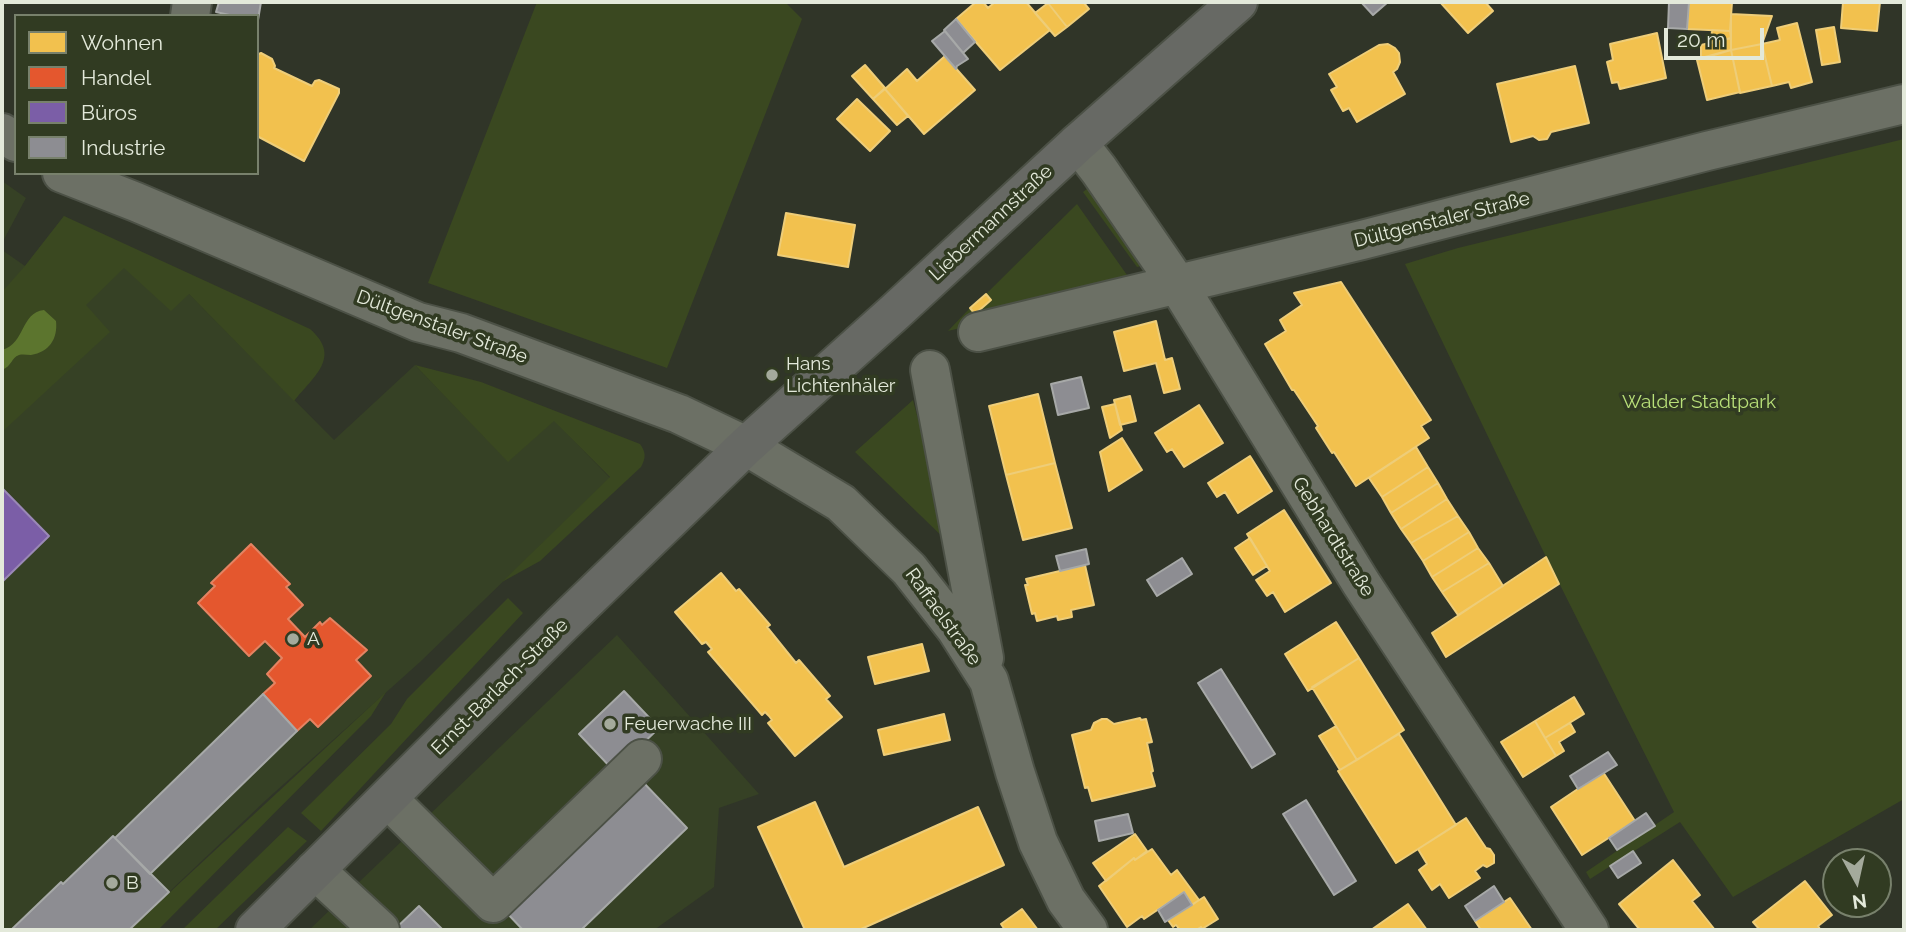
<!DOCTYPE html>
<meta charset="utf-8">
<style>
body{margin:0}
#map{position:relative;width:1906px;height:932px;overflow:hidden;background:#303528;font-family:Raleway,sans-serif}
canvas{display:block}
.frame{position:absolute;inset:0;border:4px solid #e3e9da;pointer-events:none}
.legend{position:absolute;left:14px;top:14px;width:245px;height:161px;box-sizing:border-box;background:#313b22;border:2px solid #78816c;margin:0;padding:9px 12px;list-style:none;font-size:21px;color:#e3e9da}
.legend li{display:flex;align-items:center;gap:14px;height:35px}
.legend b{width:35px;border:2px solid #78816c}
.north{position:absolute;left:1822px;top:848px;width:70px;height:70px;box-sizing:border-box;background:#313b22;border:2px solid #78816c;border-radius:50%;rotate:172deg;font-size:19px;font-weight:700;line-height:28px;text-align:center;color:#e3e9da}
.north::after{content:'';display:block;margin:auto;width:24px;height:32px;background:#a4aa9c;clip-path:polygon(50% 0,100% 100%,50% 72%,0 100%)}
.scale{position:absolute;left:1664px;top:28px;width:100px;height:32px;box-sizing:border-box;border:4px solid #e3e9da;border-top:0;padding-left:9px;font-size:21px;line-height:24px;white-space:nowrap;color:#e3e9da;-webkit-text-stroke:5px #313b22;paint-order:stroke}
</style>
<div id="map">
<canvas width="1906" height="932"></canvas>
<div class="frame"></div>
<ul class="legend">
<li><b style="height:19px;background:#f2c14e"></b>Wohnen</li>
<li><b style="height:19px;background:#e4572e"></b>Handel</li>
<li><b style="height:19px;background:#7b5ea7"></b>Büros</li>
<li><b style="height:19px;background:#8d8d92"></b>Industrie</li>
</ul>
<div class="north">N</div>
<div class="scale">20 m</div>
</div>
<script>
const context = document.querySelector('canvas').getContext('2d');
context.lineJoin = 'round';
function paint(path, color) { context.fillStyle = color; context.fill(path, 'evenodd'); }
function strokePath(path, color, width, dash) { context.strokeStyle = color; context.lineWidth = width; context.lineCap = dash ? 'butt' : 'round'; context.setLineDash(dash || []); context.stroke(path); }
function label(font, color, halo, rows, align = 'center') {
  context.font = font + ' Raleway,sans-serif'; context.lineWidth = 7; context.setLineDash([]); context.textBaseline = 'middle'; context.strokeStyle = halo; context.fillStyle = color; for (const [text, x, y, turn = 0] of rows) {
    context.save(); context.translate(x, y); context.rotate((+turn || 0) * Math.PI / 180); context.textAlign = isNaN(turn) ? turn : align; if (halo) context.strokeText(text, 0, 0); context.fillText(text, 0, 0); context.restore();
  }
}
paint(new Path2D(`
 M 2,181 L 26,198 L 2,243 Z
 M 64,216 L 189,294 L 334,440 L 415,365 L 508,461 L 554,420 L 610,478 L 420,662 L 266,800 L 129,930 L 2,930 L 2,250 L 25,266 Z
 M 617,635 L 759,794 L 719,808 L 714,887 L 654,930 L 309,930 Z`), '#364125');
paint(new Path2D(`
 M 537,2 L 785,2 L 802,19 L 667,368 L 428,283 Z
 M 1904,139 L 1904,799 L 1733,897 L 1680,822 L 1590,879 L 1586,872 L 1674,812 L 1546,557 L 1405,264 L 1458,248 Z
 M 1098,180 L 1150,264 L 1137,267 L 1083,192 Z
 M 1077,204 L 1134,285 L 948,331 L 970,308 L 975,314 L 991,301 L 986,294 Z
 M 64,216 L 310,329 C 342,357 314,376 294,401 L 189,294 L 171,311 L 124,268 L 86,305 L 110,332 L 2,432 L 2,292 L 25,266 Z
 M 415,365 L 481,382 L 640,444 C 646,452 646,458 641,467 L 540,561 L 502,582 L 610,477 L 554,421 L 508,462 Z
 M 913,400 L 951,545 L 855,452 Z
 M 508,598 L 523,613 L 321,831 L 301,813 L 391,724 L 407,699 Z
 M 386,692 L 371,716 L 158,930 L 129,930 Z
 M 288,827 L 307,841 L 215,930 L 182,930 Z`), '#3a4820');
paint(new Path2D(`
 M 44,310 L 56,321 C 58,339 49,352 31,355 C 27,355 23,354 19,355 C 11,358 12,366 2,370 L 2,350 C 26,343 20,313 44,310 Z`), '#5c752e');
const homes = new Path2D(`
 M 976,2 L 983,2 L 988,8 L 995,2 L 1026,2 L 1050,30 L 1000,70 L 956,19 Z
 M 1049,2 L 1086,2 L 1084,3 L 1089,9 L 1067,27 L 1048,3 Z
 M 1440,2 L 1485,2 L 1493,11 L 1468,33 Z
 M 1689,2 L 1732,2 L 1730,31 L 1687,29 Z
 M 1843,2 L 1880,2 L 1877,31 L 1841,28 Z
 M 1048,3 L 1067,27 L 1055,36 L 1035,13 Z
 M 1731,14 L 1772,16 L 1762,44 L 1731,50 Z
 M 1797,23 L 1812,82 L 1791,88 L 1789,82 L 1772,86 L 1762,44 L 1780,40 L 1777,28 Z
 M 1834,27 L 1840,62 L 1822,65 L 1816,30 Z
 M 1712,30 L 1730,31 L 1731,38 L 1711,43 Z
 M 1657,33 L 1666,78 L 1620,89 L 1618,82 L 1612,83 L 1607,62 L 1613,60 L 1610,44 Z
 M 1731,38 L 1731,50 L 1701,58 L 1701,45 Z
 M 1388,44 L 1395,48 L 1399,53 L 1400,62 L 1397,69 L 1393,72 L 1405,94 L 1357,122 L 1349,108 L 1343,111 L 1331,90 L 1337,87 L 1329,74 L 1379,45 Z
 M 1762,44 L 1772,86 L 1740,93 L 1731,50 Z
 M 1731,50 L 1740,92 L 1707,100 L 1697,60 Z
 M 261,53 L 272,59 L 275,66 L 274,68 L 312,86 L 315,81 L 319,80 L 339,89 L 339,93 L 304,161 L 257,136 L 257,55 Z
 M 945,56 L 975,90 L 924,134 L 885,89 L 907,69 L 917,81 Z
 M 865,65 L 885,88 L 873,99 L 852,76 Z
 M 1575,66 L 1589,123 L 1551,132 L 1547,139 L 1539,140 L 1533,136 L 1511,142 L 1497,84 Z
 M 885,89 L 908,116 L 897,125 L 873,99 Z
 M 857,99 L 890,131 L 870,151 L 837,119 Z
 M 786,213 L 855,225 L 848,267 L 778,255 Z
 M 1341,282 L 1431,420 L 1421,426 L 1429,438 L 1356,486 L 1334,452 L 1332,453 L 1316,428 L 1318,426 L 1294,390 L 1292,390 L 1265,344 L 1286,331 L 1280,320 L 1302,305 L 1294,293 Z
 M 986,294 L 991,300 L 975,314 L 970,308 Z
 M 1156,321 L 1165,360 L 1172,358 L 1180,389 L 1164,393 L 1156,363 L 1124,371 L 1114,332 Z
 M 1038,394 L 1055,463 L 1006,475 L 989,406 Z
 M 1130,396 L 1136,421 L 1120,425 L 1114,400 Z
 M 1115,404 L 1122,430 L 1110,438 L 1102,407 Z
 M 1199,405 L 1223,443 L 1184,467 L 1172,449 L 1167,452 L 1155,433 Z
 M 1122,438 L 1142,470 L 1109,491 L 1100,452 Z
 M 1416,447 L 1428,467 L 1382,497 L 1369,478 Z
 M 1250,456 L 1272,491 L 1238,513 L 1225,492 L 1217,497 L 1208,483 Z
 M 1055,463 L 1072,528 L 1023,540 L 1006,475 Z
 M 1428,467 L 1438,483 L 1391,513 L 1382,497 Z
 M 1438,483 L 1447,499 L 1401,529 L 1391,513 Z
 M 1447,499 L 1458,516 L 1411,543 L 1401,529 Z
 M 1284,510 L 1331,583 L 1285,612 L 1273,592 L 1267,596 L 1256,580 L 1270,571 L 1247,534 Z
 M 1458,516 L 1469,532 L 1423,561 L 1411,543 Z
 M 1469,532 L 1478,548 L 1432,577 L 1423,561 Z
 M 1250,538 L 1267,566 L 1253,575 L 1235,548 Z
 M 1478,548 L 1489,563 L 1442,592 L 1432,577 Z
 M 1546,557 L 1559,584 L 1446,657 L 1432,633 Z
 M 1489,563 L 1503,586 L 1458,615 L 1442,592 Z
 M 1085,565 L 1094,605 L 1071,610 L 1072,617 L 1058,620 L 1057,616 L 1037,621 L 1035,613 L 1032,614 L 1025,585 L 1028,585 L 1026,579 Z
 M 721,573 L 736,591 L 739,589 L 770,625 L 767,627 L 796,663 L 799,660 L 830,696 L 826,699 L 842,717 L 795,756 L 768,723 L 772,720 L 769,716 L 765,712 L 762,715 L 708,652 L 712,649 L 706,642 L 702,644 L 675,612 Z
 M 1336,622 L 1359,658 L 1308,691 L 1285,654 Z
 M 922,644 L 929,671 L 875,684 L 868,657 Z
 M 1359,658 L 1404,730 L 1357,760 L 1312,687 Z
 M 1574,697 L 1584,714 L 1545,738 L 1535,721 Z
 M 944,714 L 950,740 L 884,755 L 878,730 Z
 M 1140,718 L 1141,720 L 1146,719 L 1152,742 L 1147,743 L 1153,771 L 1151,772 L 1155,786 L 1092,801 L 1088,787 L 1085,788 L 1072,735 L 1091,730 L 1094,723 L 1102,719 L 1107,719 L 1114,724 Z
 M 1535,721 L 1556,756 L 1523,777 L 1501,742 Z
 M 1570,723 L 1575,732 L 1559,742 L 1564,751 L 1556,756 L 1545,738 Z
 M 1336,726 L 1357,760 L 1340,770 L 1319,736 Z
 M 1399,734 L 1456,825 L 1396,863 L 1338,771 Z
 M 1603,772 L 1635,821 L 1582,855 L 1551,807 Z
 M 815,802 L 844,867 L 978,807 L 1004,865 L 859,930 L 805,930 L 758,827 Z
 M 1466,818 L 1486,848 L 1490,849 L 1494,855 L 1494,863 L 1487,867 L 1483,865 L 1475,871 L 1480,878 L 1449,898 L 1440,884 L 1432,890 L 1419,870 L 1427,864 L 1418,849 Z
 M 1135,834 L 1147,851 L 1135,860 L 1134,858 L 1106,881 L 1093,863 Z
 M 1152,849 L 1171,875 L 1177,870 L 1199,900 L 1192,905 L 1184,892 L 1144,919 L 1142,916 L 1127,927 L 1099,886 L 1134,858 L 1135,860 Z
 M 1673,860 L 1700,895 L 1692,901 L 1715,930 L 1640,930 L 1619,904 Z
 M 1805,881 L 1832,915 L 1818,926 L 1820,929 L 1818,930 L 1760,930 L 1753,922 Z
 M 1204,897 L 1218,919 L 1202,929 L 1201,927 L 1196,930 L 1180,930 L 1176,925 L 1173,927 L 1168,920 Z
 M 1510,898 L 1532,930 L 1481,930 L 1475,921 Z
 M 1408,904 L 1427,930 L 1371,930 Z
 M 1022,909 L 1038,930 L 1005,930 L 1001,924 Z`);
paint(homes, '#f2c14e');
strokePath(homes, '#eecd78', 2);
const shops = new Path2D(`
 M 251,544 L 290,584 L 286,587 L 303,605 L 288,619 L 305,637 L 320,622 L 322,625 L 330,618 L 367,650 L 356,660 L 371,676 L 318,727 L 310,719 L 297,731 L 263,694 L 275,683 L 267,674 L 282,658 L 265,641 L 249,656 L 198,603 L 215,586 L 211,583 Z`);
paint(shops, '#e4572e');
strokePath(shops, '#e48362', 2);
const offices = new Path2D(`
 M 2,488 L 49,536 L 2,582 Z`);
paint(offices, '#7b5ea7');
strokePath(offices, '#9a88b6', 2);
const industry = new Path2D(`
 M 219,2 L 261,2 L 258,20 L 257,16 L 234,16 L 216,12 Z
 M 1361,2 L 1388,2 L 1373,15 Z
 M 1669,2 L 1689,2 L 1687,29 L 1668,28 Z
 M 956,19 L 975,42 L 963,53 L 944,30 Z
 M 945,31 L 968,59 L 957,66 L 956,69 L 932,41 Z
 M 1081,377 L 1089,408 L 1058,415 L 1051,384 Z
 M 1086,549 L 1089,564 L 1060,571 L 1056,556 Z
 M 1182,558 L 1192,574 L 1157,596 L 1147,580 Z
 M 1221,669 L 1275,754 L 1252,768 L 1198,683 Z
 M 624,691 L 659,728 L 614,771 L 579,734 Z
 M 263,694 L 297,731 L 150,874 L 115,838 Z
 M 1608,752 L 1617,765 L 1578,789 L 1570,776 Z
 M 641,780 L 687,828 L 581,930 L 523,930 L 505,911 Z
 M 1306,800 L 1356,881 L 1334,895 L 1283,814 Z
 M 1646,813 L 1655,826 L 1617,850 L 1609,838 Z
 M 1128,814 L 1133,833 L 1099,841 L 1095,821 Z
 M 113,836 L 169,892 L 129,930 L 11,930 L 61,882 L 63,884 Z
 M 1633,851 L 1641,863 L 1618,878 L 1610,866 Z
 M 1494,886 L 1504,902 L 1475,921 L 1465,906 Z
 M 1184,892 L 1192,905 L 1165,922 L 1158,910 Z
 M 419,906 L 443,930 L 394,930 Z`);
paint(industry, '#8d8d92');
strokePath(industry, '#a7a9a8', 2);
const minor = new Path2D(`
 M 190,16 L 192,2
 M 2,133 L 16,142
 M 1078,143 L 1099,170 L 1178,285 L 1361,583 L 1589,930
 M 62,173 L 136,202 L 418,322 L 461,333 L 679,414 L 746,446 L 841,503 L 909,569 L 956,629 L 989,681 L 1015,772 L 1038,842 L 1066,900 L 1088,930
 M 978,332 L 1362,240 L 1707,151 L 1904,104
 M 930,370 L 984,658
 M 388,799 L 493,903 L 642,759
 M 315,870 L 380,930`);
const major = new Path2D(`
 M 255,930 L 561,625 L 746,446 L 895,312 L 1078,143 L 1238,2`);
strokePath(minor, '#4c5146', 42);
strokePath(major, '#4c5146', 42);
strokePath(minor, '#6c7065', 38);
strokePath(major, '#676964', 38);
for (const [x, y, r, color] of [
 [772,375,7,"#a4aa9c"],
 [293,639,7,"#a4aa9c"],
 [610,724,7,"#a4aa9c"],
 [112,883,7,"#a4aa9c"]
]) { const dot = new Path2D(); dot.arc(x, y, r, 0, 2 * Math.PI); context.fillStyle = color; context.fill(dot); strokePath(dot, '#313b22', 2.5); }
label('19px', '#e3e9da', '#313b22', [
 ["Dültgenstaler Straße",1442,220,-14],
 ["Liebermannstraße",991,223,-43],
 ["Dültgenstaler Straße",442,327,20],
 ["Gebhardtstraße",1333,537,58],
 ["Raffaelstraße",943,617,54],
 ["Ernst-Barlach-Straße",500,687,-45]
]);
label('19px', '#e3e9da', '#313b22', [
 ["Hans",786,364],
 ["Lichtenhäler",786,386],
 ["A",307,639],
 ["Feuerwache III",624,724],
 ["B",126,883]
], 'left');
label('19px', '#b9e079', '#313b22', [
 ["Walder Stadtpark",1699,402]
]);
</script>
